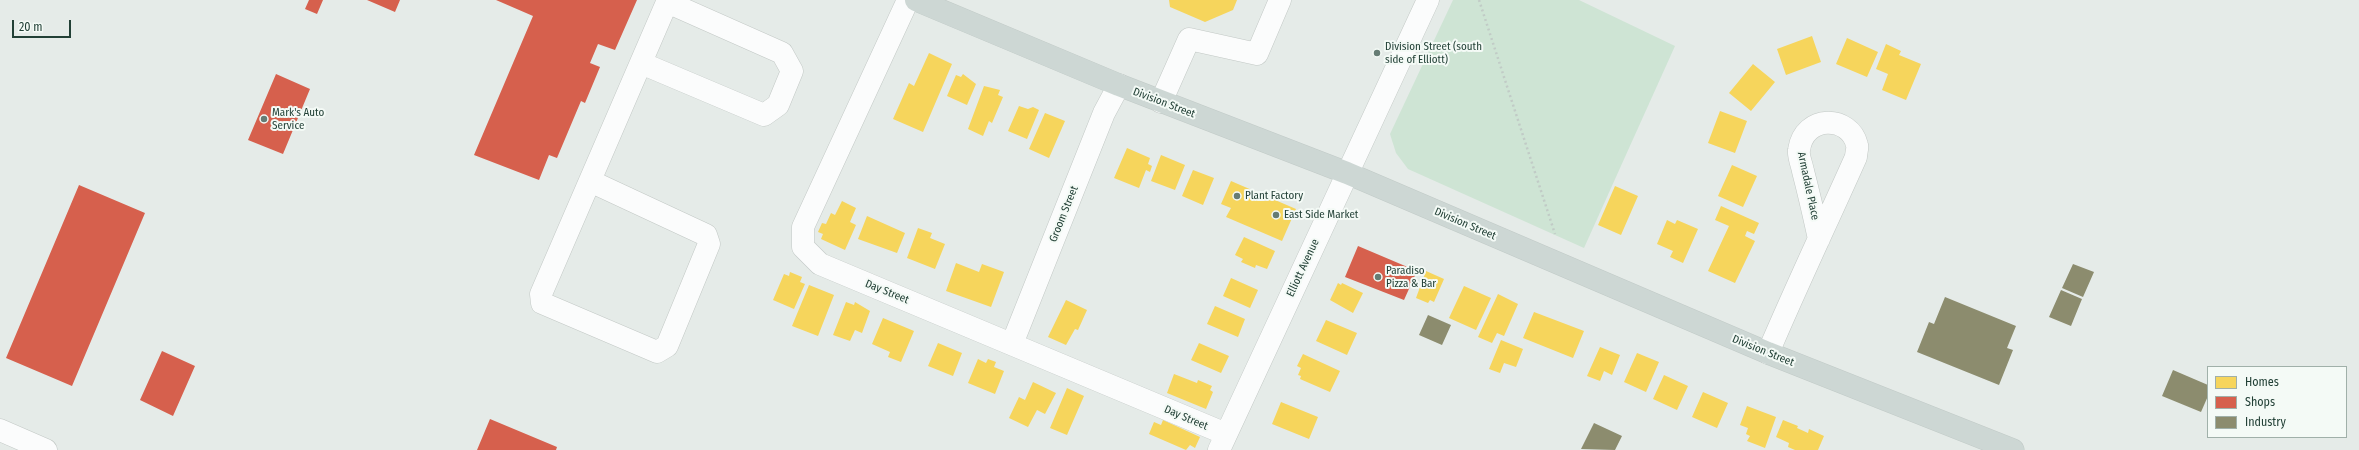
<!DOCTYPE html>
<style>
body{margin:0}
#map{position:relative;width:2359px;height:450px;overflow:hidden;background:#e5ebe8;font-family:"Fira Sans Condensed",sans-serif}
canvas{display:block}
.legend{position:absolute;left:2207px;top:366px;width:140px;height:72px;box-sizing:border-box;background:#f4faf6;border:1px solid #a0b0a9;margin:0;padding:5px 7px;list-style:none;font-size:12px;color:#224036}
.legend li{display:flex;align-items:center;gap:8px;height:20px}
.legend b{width:20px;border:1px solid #a0b0a9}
.scale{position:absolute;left:12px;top:20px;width:59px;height:18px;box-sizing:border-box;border:2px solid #224036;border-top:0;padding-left:5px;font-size:12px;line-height:14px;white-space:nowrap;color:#224036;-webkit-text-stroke:3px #f4faf6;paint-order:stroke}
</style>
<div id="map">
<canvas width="2359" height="450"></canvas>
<ul class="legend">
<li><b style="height:11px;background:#f6d55c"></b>Homes</li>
<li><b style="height:11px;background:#d6604d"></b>Shops</li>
<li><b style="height:11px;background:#8c8c6e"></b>Industry</li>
</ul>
<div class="scale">20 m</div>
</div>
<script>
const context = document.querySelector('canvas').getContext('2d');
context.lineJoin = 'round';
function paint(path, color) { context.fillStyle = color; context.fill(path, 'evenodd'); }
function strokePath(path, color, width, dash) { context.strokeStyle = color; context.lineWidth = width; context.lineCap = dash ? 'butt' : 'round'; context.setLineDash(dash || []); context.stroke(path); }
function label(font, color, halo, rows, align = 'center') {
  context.font = font + ' "Fira Sans Condensed",sans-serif'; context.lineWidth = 4; context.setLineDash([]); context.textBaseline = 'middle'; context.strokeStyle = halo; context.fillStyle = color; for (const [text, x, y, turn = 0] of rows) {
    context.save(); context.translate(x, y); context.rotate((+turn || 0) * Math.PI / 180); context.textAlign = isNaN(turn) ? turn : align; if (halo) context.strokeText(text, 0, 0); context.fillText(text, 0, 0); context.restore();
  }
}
paint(new Path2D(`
 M 1453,0 L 1579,0 L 1675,46 L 1584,248 L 1408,169 L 1396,153 L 1390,134 Z`), '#cee4d4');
paint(new Path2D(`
 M 1169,0 L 1237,0 L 1233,10 L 1205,22 L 1170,7 Z
 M 1812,36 L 1821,62 L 1786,75 L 1777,49 Z
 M 1847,38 L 1878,52 L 1867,77 L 1836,64 Z
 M 1886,44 L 1901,51 L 1899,55 L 1921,64 L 1906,100 L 1882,90 L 1888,74 L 1876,69 Z
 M 929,53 L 952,64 L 923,132 L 893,119 L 909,83 L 914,86 Z
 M 1753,64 L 1775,82 L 1751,111 L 1729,93 Z
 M 963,74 L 976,84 L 967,105 L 947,96 L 956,75 L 961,77 Z
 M 984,86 L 1000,90 L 998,95 L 1003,97 L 992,123 L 989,121 L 983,136 L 968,129 Z
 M 1019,106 L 1028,109 L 1033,107 L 1039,110 L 1027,139 L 1008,131 Z
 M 1720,111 L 1747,121 L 1735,153 L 1708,143 Z
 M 1045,113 L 1065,121 L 1049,158 L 1029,149 Z
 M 1127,148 L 1150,158 L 1148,164 L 1152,166 L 1150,172 L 1146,170 L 1139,188 L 1114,178 Z
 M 1161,155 L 1185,165 L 1175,190 L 1151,181 Z
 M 1732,165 L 1757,176 L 1743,207 L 1718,196 Z
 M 1193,170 L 1214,178 L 1203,205 L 1182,196 Z
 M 1231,181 L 1296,209 L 1282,241 L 1226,217 L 1231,208 L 1221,204 Z
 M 1615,186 L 1638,196 L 1621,235 L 1598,225 Z
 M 842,201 L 856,208 L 850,222 L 856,225 L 845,250 L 821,239 L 823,234 L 818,232 L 822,223 L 826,224 L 831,213 L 835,215 Z
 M 1721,206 L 1759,223 L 1754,234 L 1747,231 L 1745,236 L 1755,241 L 1735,283 L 1708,271 L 1729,226 L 1715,220 Z
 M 867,216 L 905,233 L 897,253 L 858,239 Z
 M 1667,220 L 1675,224 L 1677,220 L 1698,229 L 1683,263 L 1670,257 L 1673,251 L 1657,244 Z
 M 918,228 L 932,233 L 930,238 L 945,244 L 935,269 L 907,258 Z
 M 1244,237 L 1275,251 L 1267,269 L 1256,265 L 1255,268 L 1241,262 L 1243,259 L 1235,255 Z
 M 956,263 L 979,272 L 982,264 L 1004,272 L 991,307 L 946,291 Z
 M 1426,271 L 1444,279 L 1434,302 L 1430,300 L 1428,303 L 1416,298 Z
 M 790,272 L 802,277 L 800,282 L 805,284 L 794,309 L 773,300 L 784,274 L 789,276 Z
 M 1231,278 L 1258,290 L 1250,308 L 1223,296 Z
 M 1338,283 L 1341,285 L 1342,283 L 1363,293 L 1353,313 L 1330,300 Z
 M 809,285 L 834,295 L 818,336 L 792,326 Z
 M 1464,286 L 1491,298 L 1476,330 L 1449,318 Z
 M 1498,294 L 1518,304 L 1504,336 L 1497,333 L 1492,343 L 1478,337 Z
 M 1066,300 L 1087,310 L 1078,330 L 1075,329 L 1066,345 L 1048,337 Z
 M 846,302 L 854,305 L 855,302 L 870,311 L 862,333 L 855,330 L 850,341 L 833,335 Z
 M 1215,306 L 1245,319 L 1238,337 L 1207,324 Z
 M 1534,312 L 1584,331 L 1573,358 L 1523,338 Z
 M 883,318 L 914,331 L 901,362 L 888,357 L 890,352 L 872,344 Z
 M 1326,320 L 1357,333 L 1347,355 L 1316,341 Z
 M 1501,340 L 1523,349 L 1516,367 L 1504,363 L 1500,373 L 1489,369 Z
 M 938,343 L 962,353 L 953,376 L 928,366 Z
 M 1199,343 L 1229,356 L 1221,373 L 1191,360 Z
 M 1600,347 L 1620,355 L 1612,375 L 1604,371 L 1600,381 L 1587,376 Z
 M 1637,353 L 1659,362 L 1646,392 L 1624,382 Z
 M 1303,354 L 1340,371 L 1330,392 L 1300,379 L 1301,376 L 1298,375 L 1301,368 L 1297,366 Z
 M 978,359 L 986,363 L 988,359 L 996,362 L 994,367 L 1004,371 L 995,394 L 968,383 Z
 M 1174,374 L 1197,383 L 1198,380 L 1212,386 L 1210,390 L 1213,392 L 1206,409 L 1167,393 Z
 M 1664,375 L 1688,386 L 1677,410 L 1653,399 Z
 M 1033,382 L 1056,393 L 1045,414 L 1037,410 L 1028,427 L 1009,418 L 1019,397 L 1025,400 Z
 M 1067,388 L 1084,396 L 1067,435 L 1050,428 Z
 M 1703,392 L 1728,403 L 1717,428 L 1692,417 Z
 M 1281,402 L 1318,417 L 1309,439 L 1272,424 Z
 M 1747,406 L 1776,417 L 1765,448 L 1747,441 L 1750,436 L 1746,434 L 1748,428 L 1740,425 Z
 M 1163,420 L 1200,437 L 1195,448 L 1190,445 L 1186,450 L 1149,434 L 1154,422 L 1161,425 Z
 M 1783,420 L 1798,426 L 1797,428 L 1808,433 L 1809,429 L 1824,436 L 1818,450 L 1795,450 L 1788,447 L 1789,443 L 1776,437 Z`), '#f6d55c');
paint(new Path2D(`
 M 309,0 L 323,0 L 317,14 L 305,9 Z
 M 367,0 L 400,0 L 395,12 Z
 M 496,0 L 637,0 L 615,50 L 598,44 L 590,63 L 600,67 L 585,103 L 581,101 L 557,158 L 549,155 L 539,180 L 474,155 L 533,16 Z
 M 276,74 L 310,89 L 283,154 L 248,140 Z
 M 79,185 L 145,213 L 72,386 L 6,358 Z
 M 1358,246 L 1417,271 L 1404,300 L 1345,277 Z
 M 162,351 L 195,366 L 173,416 L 140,400 Z
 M 490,419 L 557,447 L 556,450 L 477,450 Z`), '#d6604d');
paint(new Path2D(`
 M 2073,264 L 2094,272 L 2083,297 L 2062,288 Z
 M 2061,290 L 2082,299 L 2071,326 L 2049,317 Z
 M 1945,297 L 2016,326 L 2007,348 L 2013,350 L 1999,385 L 1917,352 L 1929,322 L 1934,324 Z
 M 1428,315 L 1451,325 L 1442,345 L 1419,335 Z
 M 2173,370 L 2208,385 L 2208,396 L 2201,412 L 2162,396 Z
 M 1594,423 L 1622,436 L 1615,450 L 1581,449 Z`), '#8c8c6e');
const minor = new Path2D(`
 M 908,0 L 803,227 L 803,247 L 820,264 L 1226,434
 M 641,63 L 764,115 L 778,105 L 792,71 L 782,53 L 667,2
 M 1161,102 L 1189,39 L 1257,54 L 1280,0
 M 590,181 L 706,235 L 709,244 L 667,346 L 657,352 L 542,303 L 541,294 L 668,0
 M 1012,344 L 1104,113 L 1119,85
 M 1768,353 C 1796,287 1827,222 1856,157 C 1856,153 1858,148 1857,145 C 1850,115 1804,114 1799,150 C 1798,156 1802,165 1803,171 C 1809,194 1814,216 1819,239
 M 0,430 L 46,450
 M 1219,450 L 1428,0`);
const major = new Path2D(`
 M 916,0 L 1119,85 L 1347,173 L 1768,353 L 2013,450`);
strokePath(minor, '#c2c8c5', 23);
strokePath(major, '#c1cac7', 23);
strokePath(new Path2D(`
 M 1479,0 L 1555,234`), '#c1cbc6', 2.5, [2, 3]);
strokePath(minor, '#fbfcfc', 22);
strokePath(major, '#cdd7d4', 22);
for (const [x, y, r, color] of [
 [1377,53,4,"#667c74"],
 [264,119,4,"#667c74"],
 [1237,196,4,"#667c74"],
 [1276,215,4,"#667c74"],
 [1378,277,4,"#667c74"]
]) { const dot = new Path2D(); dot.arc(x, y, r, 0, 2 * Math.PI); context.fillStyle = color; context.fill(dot); strokePath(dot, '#f4faf6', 1.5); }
label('11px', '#224036', '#f4faf6', [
 ["Division Street (south",1385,47],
 ["side of Elliott)",1385,60],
 ["Mark's Auto",272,113],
 ["Service",272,126],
 ["Plant Factory",1245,196],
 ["East Side Market",1284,215],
 ["Paradiso",1386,271],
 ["Pizza & Bar",1386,284]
], 'left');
label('11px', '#224036', '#f4faf6', [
 ["Division Street",1164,103,21],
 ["Armadale Place",1808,186,78],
 ["Groom Street",1064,214,-68],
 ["Division Street",1465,224,23],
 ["Elliott Avenue",1303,268,-65],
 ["Day Street",887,292,22],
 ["Division Street",1763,351,22],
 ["Day Street",1186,418,23]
]);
</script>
